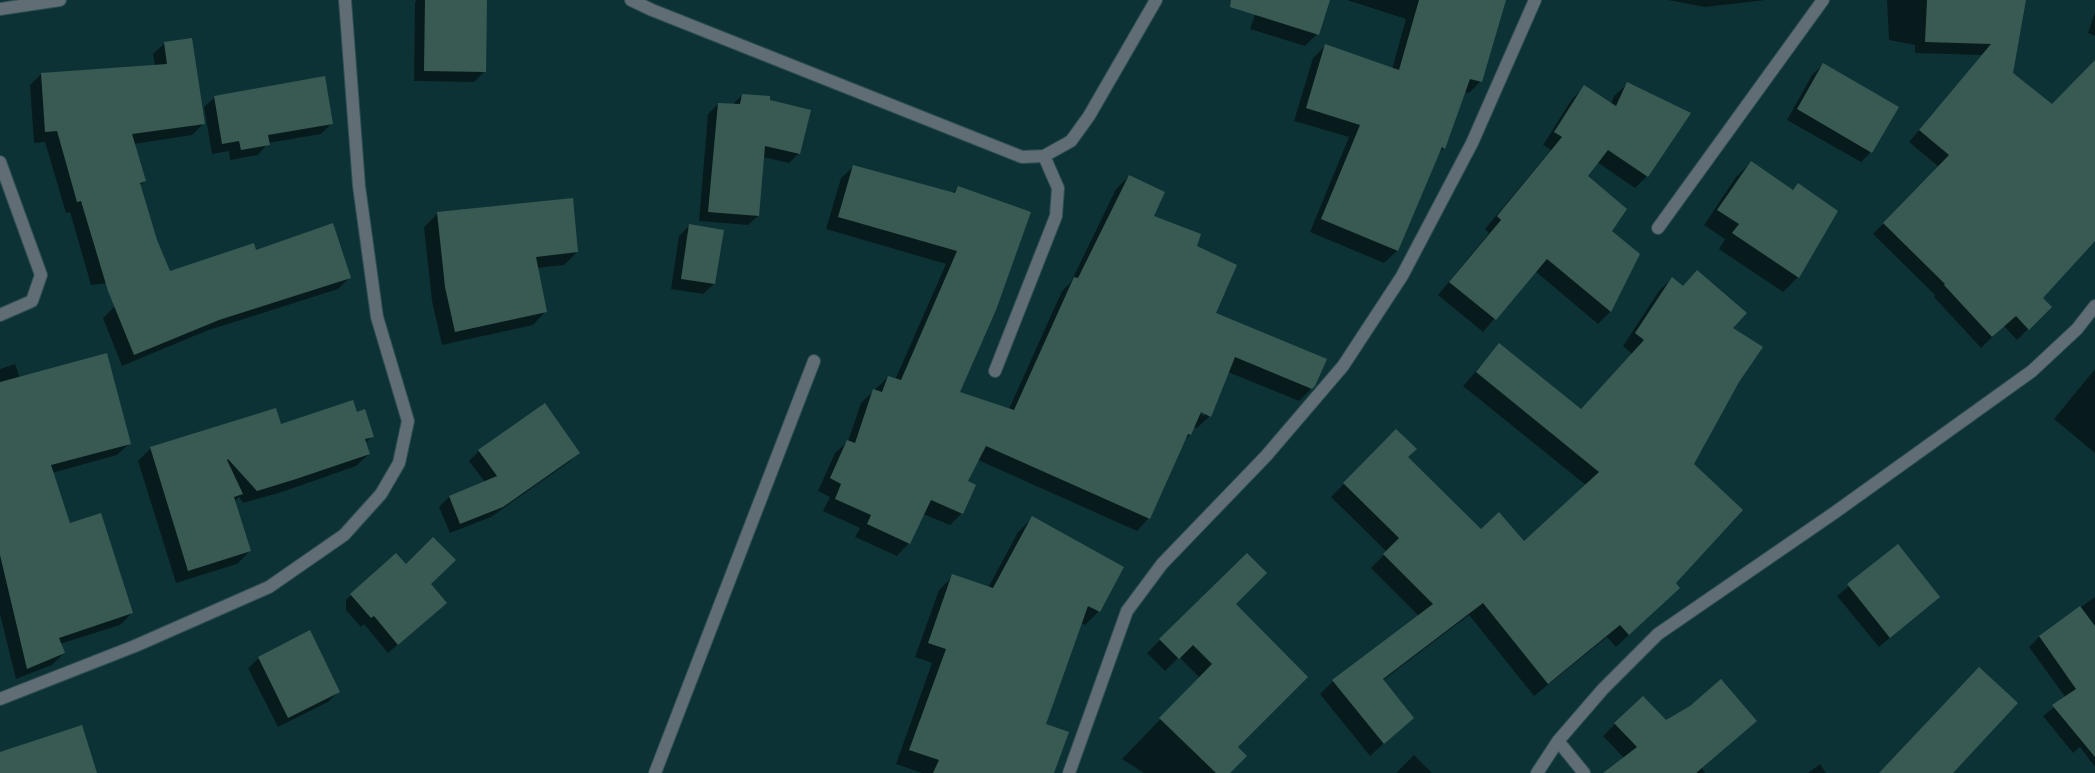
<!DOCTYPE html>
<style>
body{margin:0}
canvas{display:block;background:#0d3236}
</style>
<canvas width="2095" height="773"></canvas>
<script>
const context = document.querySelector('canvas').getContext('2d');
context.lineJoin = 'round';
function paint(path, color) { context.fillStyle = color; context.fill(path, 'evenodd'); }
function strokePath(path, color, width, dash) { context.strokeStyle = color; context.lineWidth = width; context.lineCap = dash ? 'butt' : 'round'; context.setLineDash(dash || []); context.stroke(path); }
paint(new Path2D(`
 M 417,0 L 486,0 L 485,71 L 474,82 L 414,81 L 415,2 Z
 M 1260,0 L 1328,0 L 1317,34 L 1305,46 L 1250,29 Z
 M 1347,0 L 1505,0 L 1481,81 L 1469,93 L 1464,92 L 1444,148 L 1437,155 L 1397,251 L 1384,263 L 1310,232 L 1349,137 L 1294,121 L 1313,58 L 1325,46 L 1392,69 L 1406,19 Z
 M 1668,0 L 1766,0 L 1705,7 Z
 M 1887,0 L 2024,0 L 2012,74 L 2052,106 L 2095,82 L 2095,239 L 2041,298 L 2050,307 L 2017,340 L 2004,326 L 1981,348 L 1934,297 L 1935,295 L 1873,234 L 1939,167 L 1909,142 L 1982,55 L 1915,53 L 1915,45 L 1889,40 Z
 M 2095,12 L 2095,36 L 2088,33 Z
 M 165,43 L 203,124 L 192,135 L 134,144 L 145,181 L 139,186 L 155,240 L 169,272 L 255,251 L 349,278 L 338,289 L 206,331 L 122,366 L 103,318 L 114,307 L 128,303 L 124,281 L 91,285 L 70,212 L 66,213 L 45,142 L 34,143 L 30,85 L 41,74 L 155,66 L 153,54 Z
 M 1823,65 L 1871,152 L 1861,162 L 1787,120 L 1812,75 Z
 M 1627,84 L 1647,176 L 1635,188 L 1597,162 L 1586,176 L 1611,231 L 1638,254 L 1610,312 L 1598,324 L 1535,271 L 1483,332 L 1438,295 L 1489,233 L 1485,229 L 1551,150 L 1543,145 L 1572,99 L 1585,87 L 1611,104 L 1614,96 Z
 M 742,95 L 799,153 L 789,163 L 763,157 L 758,216 L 748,225 L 699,221 L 708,114 L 718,104 L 732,105 Z
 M 215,97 L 332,123 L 321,134 L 268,143 L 258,155 L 230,160 L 229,151 L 212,154 L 204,107 Z
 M 1751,162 L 1792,190 L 1798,185 L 1836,211 L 1798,277 L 1783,292 L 1719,249 L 1725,239 L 1704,225 L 1736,177 Z
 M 854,166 L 952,194 L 958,188 L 959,392 L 1009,409 L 1062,291 L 1071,282 L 1116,189 L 1129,176 L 1152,216 L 1195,247 L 1214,313 L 1311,389 L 1299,401 L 1228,372 L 1210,416 L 1197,428 L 1193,427 L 1190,435 L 1183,441 L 1149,518 L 1137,531 L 978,460 L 967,482 L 962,513 L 950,525 L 923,514 L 909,543 L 897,556 L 855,537 L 860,528 L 823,511 L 830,497 L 818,491 L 835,453 L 848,441 L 861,403 L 888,377 L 895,380 L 946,264 L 826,229 L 841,178 ZM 1196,409 L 1205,413 L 1205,416 L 1195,411 Z
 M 438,213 L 577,252 L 564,265 L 537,268 L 546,311 L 533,325 L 442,345 L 432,301 L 424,227 Z
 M 690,225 L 722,231 L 714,284 L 703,294 L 671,289 L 679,236 Z
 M 1672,278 L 1731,328 L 1738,382 L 1693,464 L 1674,583 L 1665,601 L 1616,647 L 1607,637 L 1534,696 L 1469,615 L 1382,681 L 1412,718 L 1370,756 L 1320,694 L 1333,681 L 1419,616 L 1371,568 L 1387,552 L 1331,497 L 1396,431 L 1407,457 L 1481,531 L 1524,543 L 1587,486 L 1463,386 L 1499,345 L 1580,410 L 1632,354 L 1623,346 L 1659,291 Z
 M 15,364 L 20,378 L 129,444 L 117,455 L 52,473 L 70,524 L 132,613 L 120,625 L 60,644 L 64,653 L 52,665 L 16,679 L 0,614 L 0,369 Z
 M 2095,369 L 2095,453 L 2054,419 Z
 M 356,413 L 373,436 L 365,443 L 369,454 L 356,466 L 282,492 L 243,503 L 239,497 L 234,502 L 250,551 L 237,564 L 176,583 L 138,461 L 151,448 Z
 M 479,451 L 579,452 L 569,462 L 491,517 L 450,533 L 439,507 L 449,497 L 485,482 L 469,461 Z
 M 1032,518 L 1099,611 L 1085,625 L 1081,623 L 1044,725 L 1053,773 L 922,773 L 896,764 L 932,663 L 915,657 L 939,590 L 953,576 L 988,588 L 1018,532 Z
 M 1898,545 L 1939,597 L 1879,647 L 1837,596 Z
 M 1247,554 L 1234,604 L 1228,773 L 1144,773 L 1122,759 L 1200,678 L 1179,657 L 1165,671 L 1147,653 Z
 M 406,566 L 429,584 L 446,603 L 388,653 L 364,624 L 361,627 L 346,610 L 346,600 L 356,590 Z
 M 2095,597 L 2095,767 L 2080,747 L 2073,753 L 2043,716 L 2066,698 L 2029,647 L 2039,637 Z
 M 259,658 L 338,692 L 328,702 L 278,727 L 248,668 Z
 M 1690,707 L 1743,732 L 1702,768 L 1705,773 L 1608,773 L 1624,758 L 1603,736 L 1615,724 L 1666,721 Z
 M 1414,755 L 1432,773 L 1396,773 Z
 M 1820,764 L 1826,773 L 1808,773 Z`), '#0007');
paint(new Path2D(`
 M 425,0 L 487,0 L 486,72 L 424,71 Z
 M 1231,0 L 1330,0 L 1319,35 L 1230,7 Z
 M 1419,0 L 1506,0 L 1482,82 L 1470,79 L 1445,149 L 1442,147 L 1398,251 L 1321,219 L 1360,125 L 1306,108 L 1325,44 L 1399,70 Z
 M 1927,0 L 2026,0 L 2013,73 L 2052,104 L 2095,60 L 2095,241 L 2043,298 L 2052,307 L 2029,330 L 2016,316 L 1992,337 L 1944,285 L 1945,284 L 1883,223 L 1949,155 L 1919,130 L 1991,44 L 1925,42 Z
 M 192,38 L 205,124 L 132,134 L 146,181 L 140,183 L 157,240 L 170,271 L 254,243 L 256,250 L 333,223 L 351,278 L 219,320 L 134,355 L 108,291 L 81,201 L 77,202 L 57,131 L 45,132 L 41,73 L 167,64 L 164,42 Z
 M 1823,63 L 1899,107 L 1872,153 L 1797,109 Z
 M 325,76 L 333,124 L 268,135 L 270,145 L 241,150 L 239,141 L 222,144 L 214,96 Z
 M 1627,82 L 1691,113 L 1648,177 L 1608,150 L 1588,176 L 1627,209 L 1612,231 L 1640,254 L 1611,312 L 1547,259 L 1496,320 L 1449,282 L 1501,220 L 1497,216 L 1562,137 L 1554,132 L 1584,85 L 1616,106 Z
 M 742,94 L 770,96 L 770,100 L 811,110 L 800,154 L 765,146 L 759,216 L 708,212 L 718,103 L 740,104 Z
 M 1751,161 L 1793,190 L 1798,183 L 1838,211 L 1799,278 L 1732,233 L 1739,224 L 1717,210 Z
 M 853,165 L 955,193 L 958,186 L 1031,212 L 996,310 L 960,392 L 1014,410 L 1074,277 L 1078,278 L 1129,175 L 1165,192 L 1154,216 L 1201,234 L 1197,246 L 1237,265 L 1216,313 L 1327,359 L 1315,386 L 1312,389 L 1235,357 L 1211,417 L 1201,412 L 1191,435 L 1188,434 L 1150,519 L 986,446 L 968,481 L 976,485 L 963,514 L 931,500 L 910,544 L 867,524 L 871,515 L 835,499 L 841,484 L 830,478 L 847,440 L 855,443 L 873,389 L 882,392 L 888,376 L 901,380 L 957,251 L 838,217 Z
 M 573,198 L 578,252 L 536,257 L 547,312 L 455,332 L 445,287 L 437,212 Z
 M 689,224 L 724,230 L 715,284 L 681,279 Z
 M 1697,270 L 1747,313 L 1733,328 L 1763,347 L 1739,382 L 1694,464 L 1743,510 L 1676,583 L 1680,588 L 1629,635 L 1620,625 L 1548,684 L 1483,603 L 1383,679 L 1414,718 L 1384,744 L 1332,680 L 1433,604 L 1383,554 L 1399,538 L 1343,483 L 1396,429 L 1417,449 L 1408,457 L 1481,529 L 1499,512 L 1524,541 L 1599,472 L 1476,372 L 1499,343 L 1581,409 L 1644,340 L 1635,333 L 1672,277 L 1683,286 Z
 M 107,353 L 131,444 L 51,465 L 70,523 L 101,513 L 133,613 L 59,638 L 65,653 L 27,669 L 0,555 L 0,382 Z
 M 353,400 L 357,412 L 365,409 L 374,437 L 365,439 L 370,454 L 296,479 L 257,491 L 228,459 L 227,460 L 243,494 L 234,497 L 251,551 L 188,571 L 150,447 L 276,408 L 281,424 Z
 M 545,403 L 580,453 L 503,507 L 460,524 L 449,496 L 497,476 L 478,450 Z
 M 1032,516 L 1124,567 L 1100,612 L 1088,606 L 1046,724 L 1069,732 L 1054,773 L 933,773 L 939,760 L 909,750 L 946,649 L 928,643 L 952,574 L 993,588 Z
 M 433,537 L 456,560 L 431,584 L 447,603 L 398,645 L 374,616 L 371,618 L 350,594 L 396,553 L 406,564 Z
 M 1898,544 L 1940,597 L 1890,638 L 1847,584 Z
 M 1247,553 L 1267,573 L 1236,604 L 1308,677 L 1238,747 L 1247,756 L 1230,773 L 1216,773 L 1159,718 L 1212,664 L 1193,645 L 1179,659 L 1159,639 Z
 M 2080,606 L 2095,626 L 2095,757 L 2052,705 L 2076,689 L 2039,636 Z
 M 310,630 L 340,692 L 288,718 L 258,657 Z
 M 1979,667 L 2018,703 L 1953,773 L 1879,773 Z
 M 1721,679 L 1757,721 L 1696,773 L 1603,773 L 1637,747 L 1614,723 L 1643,696 L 1666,720 L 1690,706 Z
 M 82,725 L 97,773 L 0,773 L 0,752 Z`), '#385a52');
const minor = new Path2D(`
 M 631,0 L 652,10 L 1022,157 L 1044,156 L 1071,141 L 1089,116 L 1156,0
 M 0,9 L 60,0
 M 0,162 L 41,275 L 32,301 L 0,315
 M 1658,228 L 1823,0
 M 995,371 L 1056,216 L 1058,188 L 1044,156
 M 0,699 L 135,646 L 269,587 L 344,535 L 381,494 L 399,463 L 408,421 L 377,317 L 359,186 L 345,0
 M 1558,741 L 1584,773
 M 655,773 L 814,361
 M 1069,773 L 1127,611 L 1162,564 L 1266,456 L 1343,366 L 1402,276 L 1472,143 L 1535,0
 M 1537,773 L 1558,741 L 1603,689 L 1658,634 L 1834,513 L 2032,371 L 2077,329 L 2095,306`);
strokePath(minor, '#2d4f53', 14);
strokePath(minor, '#606d74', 12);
</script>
